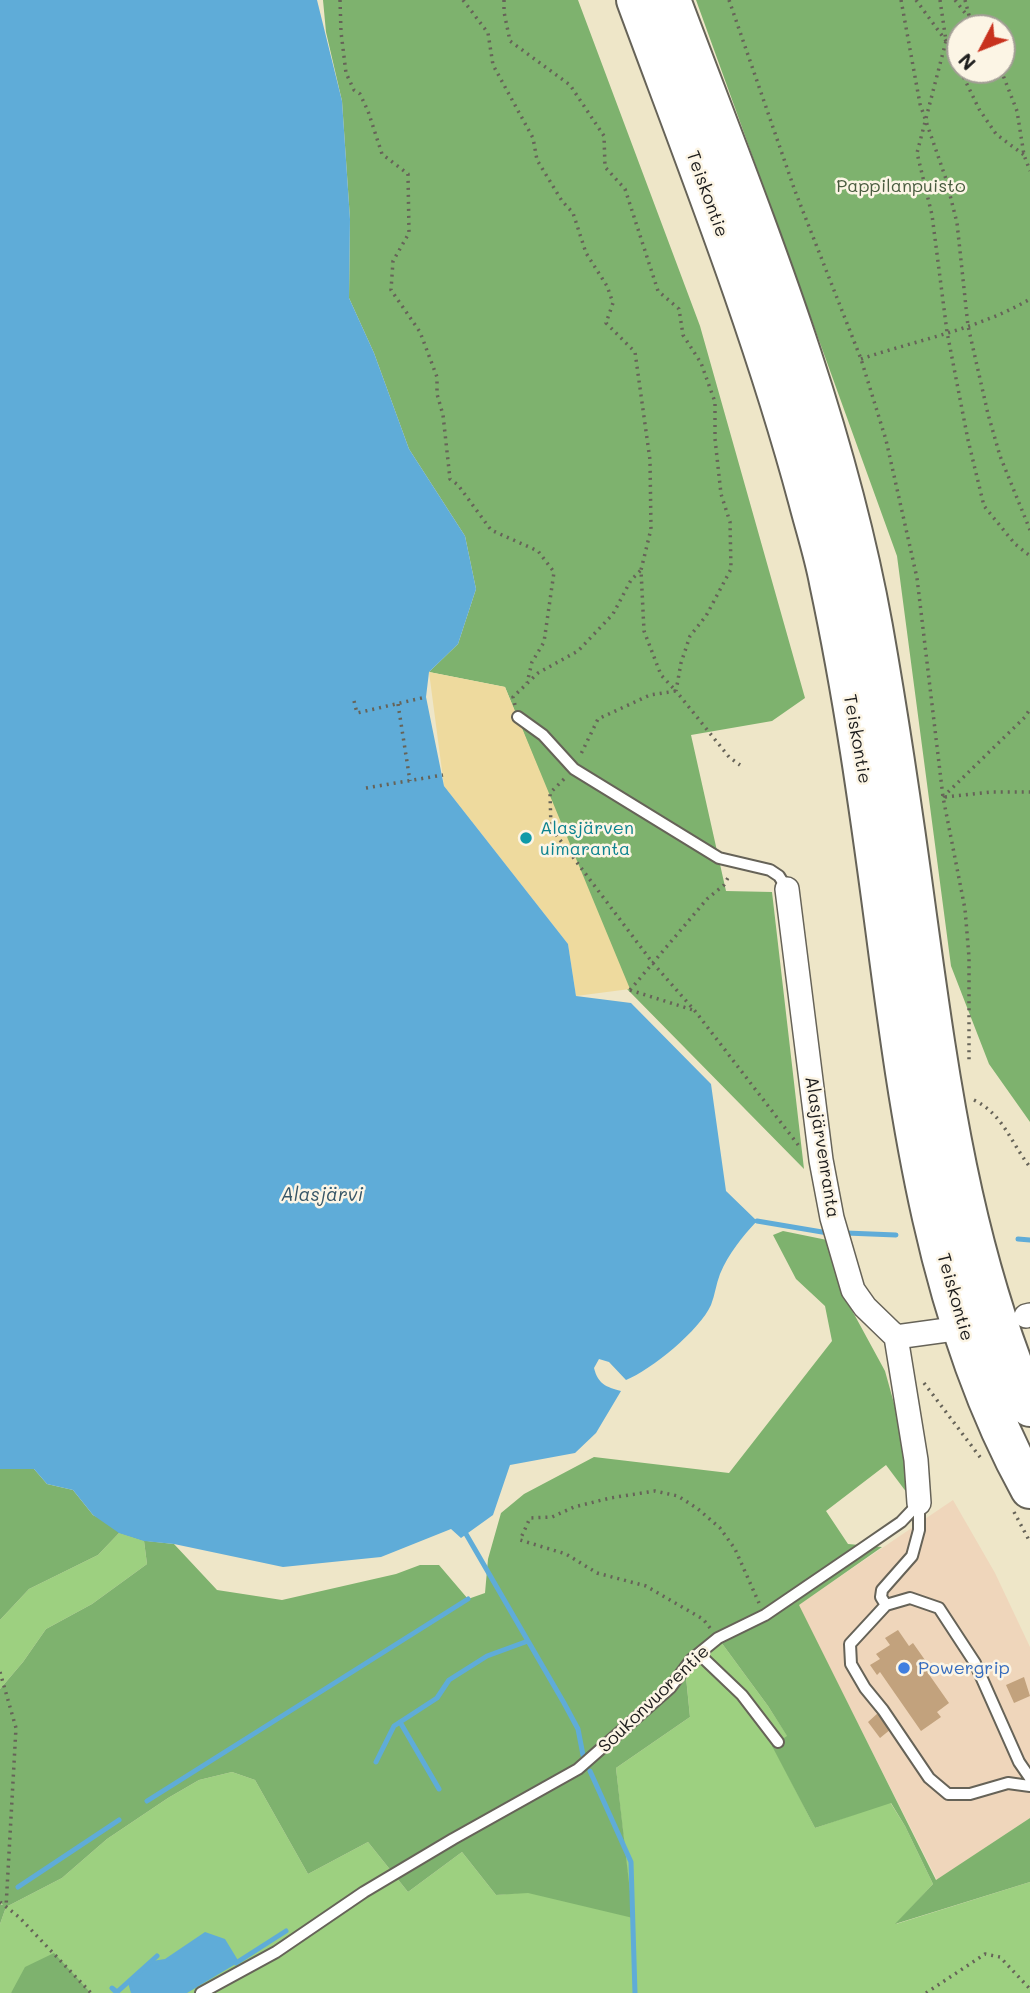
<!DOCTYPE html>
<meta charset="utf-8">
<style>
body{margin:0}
#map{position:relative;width:1030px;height:1993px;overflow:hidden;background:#eee6c8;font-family:Mali,sans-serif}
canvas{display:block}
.north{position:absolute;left:946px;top:14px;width:70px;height:70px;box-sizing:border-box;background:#fcf5e5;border:2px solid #a29e95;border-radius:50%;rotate:228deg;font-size:19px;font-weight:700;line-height:28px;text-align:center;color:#1c1c1c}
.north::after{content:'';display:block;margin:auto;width:24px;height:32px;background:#c8321e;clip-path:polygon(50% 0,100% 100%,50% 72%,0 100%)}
</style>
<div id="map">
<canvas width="1030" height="1993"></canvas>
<div class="north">N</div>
</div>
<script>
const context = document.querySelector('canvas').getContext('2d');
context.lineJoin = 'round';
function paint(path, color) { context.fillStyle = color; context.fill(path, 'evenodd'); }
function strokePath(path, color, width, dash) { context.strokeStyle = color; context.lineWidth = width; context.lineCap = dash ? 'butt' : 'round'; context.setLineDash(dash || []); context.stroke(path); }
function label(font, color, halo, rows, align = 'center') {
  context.font = font + ' Mali,sans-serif'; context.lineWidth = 5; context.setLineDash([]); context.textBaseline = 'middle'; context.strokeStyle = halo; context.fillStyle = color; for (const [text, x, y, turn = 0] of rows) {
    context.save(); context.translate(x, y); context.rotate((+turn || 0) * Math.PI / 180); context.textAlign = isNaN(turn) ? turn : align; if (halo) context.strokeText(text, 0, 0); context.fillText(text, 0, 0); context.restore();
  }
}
paint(new Path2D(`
 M 953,1500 L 995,1573 L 1030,1647 L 1030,1818 L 937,1880 L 798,1605 Z`), '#efd6bb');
paint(new Path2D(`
 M 119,1533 L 144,1541 L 147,1564 L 92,1604 L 46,1629 L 23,1662 L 0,1689 L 0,1620 L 29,1589 L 98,1555 Z
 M 718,1638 L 768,1706 L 788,1737 L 773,1746 L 815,1828 L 890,1802 L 905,1826 L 933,1884 L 896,1924 L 1030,1882 L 1030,1993 L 91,1993 L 54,1954 L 11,1993 L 0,1993 L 0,1924 L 6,1907 L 62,1878 L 107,1839 L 168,1798 L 199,1780 L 232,1772 L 255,1780 L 308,1874 L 368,1842 L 408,1892 L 462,1852 L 496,1895 L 528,1892 L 632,1917 L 616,1768 L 690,1717 L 685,1667 Z`), '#9dd080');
paint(new Path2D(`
 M 323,0 L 578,0 L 700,326 L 805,698 L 772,721 L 691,735 L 726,891 L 772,892 L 804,1169 L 627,989 L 505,687 L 429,672 L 458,644 L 476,589 L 465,536 L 409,449 L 374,353 L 349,298 L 350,219 L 342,101 L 326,32 Z
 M 696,0 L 1030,0 L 1030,1122 L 989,1064 L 951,966 L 897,556 ZM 960,28 L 1002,28 L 1002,70 L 960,70 Z
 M 783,1231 L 827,1240 L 848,1303 L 885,1371 L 900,1425 L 907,1493 L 886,1465 L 826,1511 L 848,1544 L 882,1547 L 799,1605 L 936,1880 L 1030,1818 L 1030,1882 L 895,1924 L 933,1884 L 905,1826 L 891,1803 L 815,1828 L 772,1746 L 787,1736 L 768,1706 L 718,1638 L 685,1667 L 690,1717 L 616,1768 L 633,1918 L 528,1893 L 496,1895 L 462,1852 L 408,1892 L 368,1842 L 308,1874 L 255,1780 L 232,1772 L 199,1780 L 168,1798 L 107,1839 L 62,1878 L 6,1907 L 0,1924 L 0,1904 L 3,1905 L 0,1902 L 0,1689 L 23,1662 L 46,1629 L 92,1604 L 147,1564 L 144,1541 L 119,1533 L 98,1555 L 29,1589 L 0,1620 L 0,1469 L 34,1469 L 47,1484 L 73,1490 L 93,1515 L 147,1541 L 174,1544 L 217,1590 L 282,1600 L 396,1574 L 420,1565 L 439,1565 L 468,1599 L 485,1593 L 488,1559 L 501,1513 L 524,1494 L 594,1457 L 729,1473 L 832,1341 L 825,1306 L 796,1279 L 773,1235 Z
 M 54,1953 L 91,1993 L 11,1993 L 25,1967 Z`), '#7eb26e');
paint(new Path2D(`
 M 429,672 L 505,687 L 630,989 L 576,996 L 568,944 L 444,786 Z`), '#eeda9e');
paint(new Path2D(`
 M 0,0 L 317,0 L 342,101 L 350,219 L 349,298 L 374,353 L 409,449 L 465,536 L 476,589 L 458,644 L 429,672 L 426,697 L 444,786 L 568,944 L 576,996 L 631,1003 L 711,1084 L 726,1191 L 757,1221 C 742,1237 729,1253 720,1274 C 716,1284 715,1295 711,1305 C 700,1330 651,1370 626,1380 L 609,1362 L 599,1359 L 594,1368 C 598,1384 606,1387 621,1391 L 596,1433 L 575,1453 L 510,1465 L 493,1515 L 461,1538 L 451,1529 L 381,1557 L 283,1567 L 174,1544 L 144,1541 L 119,1533 L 93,1515 L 73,1490 L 47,1484 L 34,1469 L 0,1469 Z
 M 205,1932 L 225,1939 L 239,1962 L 187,1993 L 131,1993 L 128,1983 L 152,1961 L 165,1959 Z`), '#5facd8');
strokePath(new Path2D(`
 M 757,1221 L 828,1233
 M 846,1233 L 896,1235
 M 1018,1239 L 1030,1240
 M 466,1534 L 564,1703 L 578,1729 L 583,1755
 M 400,1722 L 439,1789
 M 376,1762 L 394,1726 L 437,1698 L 449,1680 L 487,1656 L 528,1641
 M 590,1771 L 631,1862 L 635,1993
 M 147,1801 L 468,1599
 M 18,1887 L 119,1820
 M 236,1963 L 286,1931
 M 117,1993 L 112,1988 L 117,1992 L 157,1956`), '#5facd8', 5);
paint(new Path2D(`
 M 898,1630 L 909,1646 L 913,1643 L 932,1670 L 928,1673 L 949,1703 L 937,1712 L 941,1717 L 921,1731 L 880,1672 L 877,1675 L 870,1665 L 880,1659 L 876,1654 L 890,1645 L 885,1638 Z
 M 1024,1677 L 1030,1696 L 1014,1703 L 1006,1685 Z
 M 878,1713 L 891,1729 L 880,1738 L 868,1722 Z`), '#c2a27d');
const lane = new Path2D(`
 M 518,717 L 543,735 L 574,769 L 719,858 L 770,870 L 779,876 L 787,889
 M 886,1605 L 881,1597 L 882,1590 L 912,1556 L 919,1530 L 919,1503
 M 699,1654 L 742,1695 L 778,1742
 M 1030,1778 L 1019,1762 L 975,1663 L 939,1608 L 910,1598 L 886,1605 L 850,1644 L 851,1664 L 865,1688 L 883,1710 L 929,1778 L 948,1794 L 970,1794 L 1008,1783 L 1030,1786
 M 201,1993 L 276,1952 L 364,1892 L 453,1839 L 578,1769 L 670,1688 L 691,1660 L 718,1638 L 765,1615 L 856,1553 L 901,1522 L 919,1503`);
const street = new Path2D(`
 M 787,889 L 821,1160 L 832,1218 L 853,1290 L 865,1307 L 896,1337 L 947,1330
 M 1026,1316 L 1030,1315
 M 896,1337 L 916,1460 L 919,1503`);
const highway = new Path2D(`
 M 636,0 C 697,165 762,329 808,500 C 815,527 824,555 829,582 C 853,694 869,807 884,920 C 909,1111 935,1318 1030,1489
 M 671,0 C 748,205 834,410 873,627 C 890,723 904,819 917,916 C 940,1083 963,1252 1030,1407`);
strokePath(lane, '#666358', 14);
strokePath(street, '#666358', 26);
strokePath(highway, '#666358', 42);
strokePath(new Path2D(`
 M 340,0 L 341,32 L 346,73 L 354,90 L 360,94 L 368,111 L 382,154 L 408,174 L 409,233 L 393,261 L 391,290 L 420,332 L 437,377 L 437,394 L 443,415 L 450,479 L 458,485 L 491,530 L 538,551 L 554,572 L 544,642 L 532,662 L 527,683
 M 463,0 L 488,33 L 493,65 L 533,138 L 537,160 L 562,201 L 573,213 L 586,253 L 607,286 L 613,303 L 606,323 L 635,352 L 650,460 L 651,529 L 641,570 L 644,631 L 661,675 L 676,691 L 650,695 L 598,719 L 580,756
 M 504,0 L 504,12 L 510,41 L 570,85 L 604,136 L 605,167 L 625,189 L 658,291 L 679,309 L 683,335 L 701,363 L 715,402 L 715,439 L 721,494 L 730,522 L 731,569 L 706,616 L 690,636 L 681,663 L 676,691 L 729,757 L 740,765
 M 729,0 L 795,191 L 861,359 L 886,440 L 917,578 L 943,797 L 965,909 L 969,957 L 969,1062
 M 901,0 L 920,104 L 946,179 L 957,223 L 968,326 L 988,414 L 1000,456 L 1030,530
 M 916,0 L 946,41 L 979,109 L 996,134 L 1024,155
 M 940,0 L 946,41 L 917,153 L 932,215 L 947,332 L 968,440 L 984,506 L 1015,544 L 1030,556
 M 955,0 L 969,18
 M 965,0 L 970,19 L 976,28
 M 1001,70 L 1017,111 L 1024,155 L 1030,171
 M 861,359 C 917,340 979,329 1030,299
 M 354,701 L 357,713 L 426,697
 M 398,704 L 410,781
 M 515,705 L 513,697 L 538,673 L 578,651 L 613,614 L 631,580 L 641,570
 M 564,779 L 550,793 L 551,828 L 652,962 L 695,1011 L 799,1146
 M 366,788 L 443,775
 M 943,797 L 1025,717 L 1030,709
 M 945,797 L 991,792 L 1030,792
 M 630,990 L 707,899 L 724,885 L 729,876
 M 630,990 L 693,1010
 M 974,1100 C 1003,1114 1011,1143 1030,1167
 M 924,1383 L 983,1461
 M 1014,1512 L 1030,1542
 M 710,1628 L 703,1619 L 646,1586 L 597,1573 L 566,1554 L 520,1540 L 530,1518 L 552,1517 L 574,1507 L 610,1498 L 655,1491 L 678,1496 L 698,1509 L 720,1528 L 735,1549 L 759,1603
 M 0,1672 L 16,1728 L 6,1907
 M 0,1902 L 19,1917 L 91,1993
 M 926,1993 L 985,1954 L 1000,1957 L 1030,1989`), '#666358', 3.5, [2, 5]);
strokePath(lane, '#fff', 10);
strokePath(street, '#fff', 23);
strokePath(highway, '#fff', 38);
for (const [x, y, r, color] of [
 [526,838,7,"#0f9aa8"],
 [904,1668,7,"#3f7fe0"]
]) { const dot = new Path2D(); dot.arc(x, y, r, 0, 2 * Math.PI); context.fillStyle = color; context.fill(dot); strokePath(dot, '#fcf5e5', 2.5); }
label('18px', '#495b3f', '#fcf5e5', [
 ["Pappilanpuisto",901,186]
]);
label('18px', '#1c1c1c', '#fcf5e5', [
 ["Teiskontie",707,194,70],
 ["Teiskontie",857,739,80],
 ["Alasjärvenranta",822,1147,81],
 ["Teiskontie",955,1297,74],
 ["Soukonvuorentie",654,1699,-44]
]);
label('18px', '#0d838f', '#fcf5e5', [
 ["Alasjärven",540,828],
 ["uimaranta",540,849]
], 'left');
label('18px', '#366cbe', '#fcf5e5', [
 ["Powergrip",918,1668]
], 'left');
label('italic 19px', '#375667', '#fcf5e5', [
 ["Alasjärvi",322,1195]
]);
</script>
